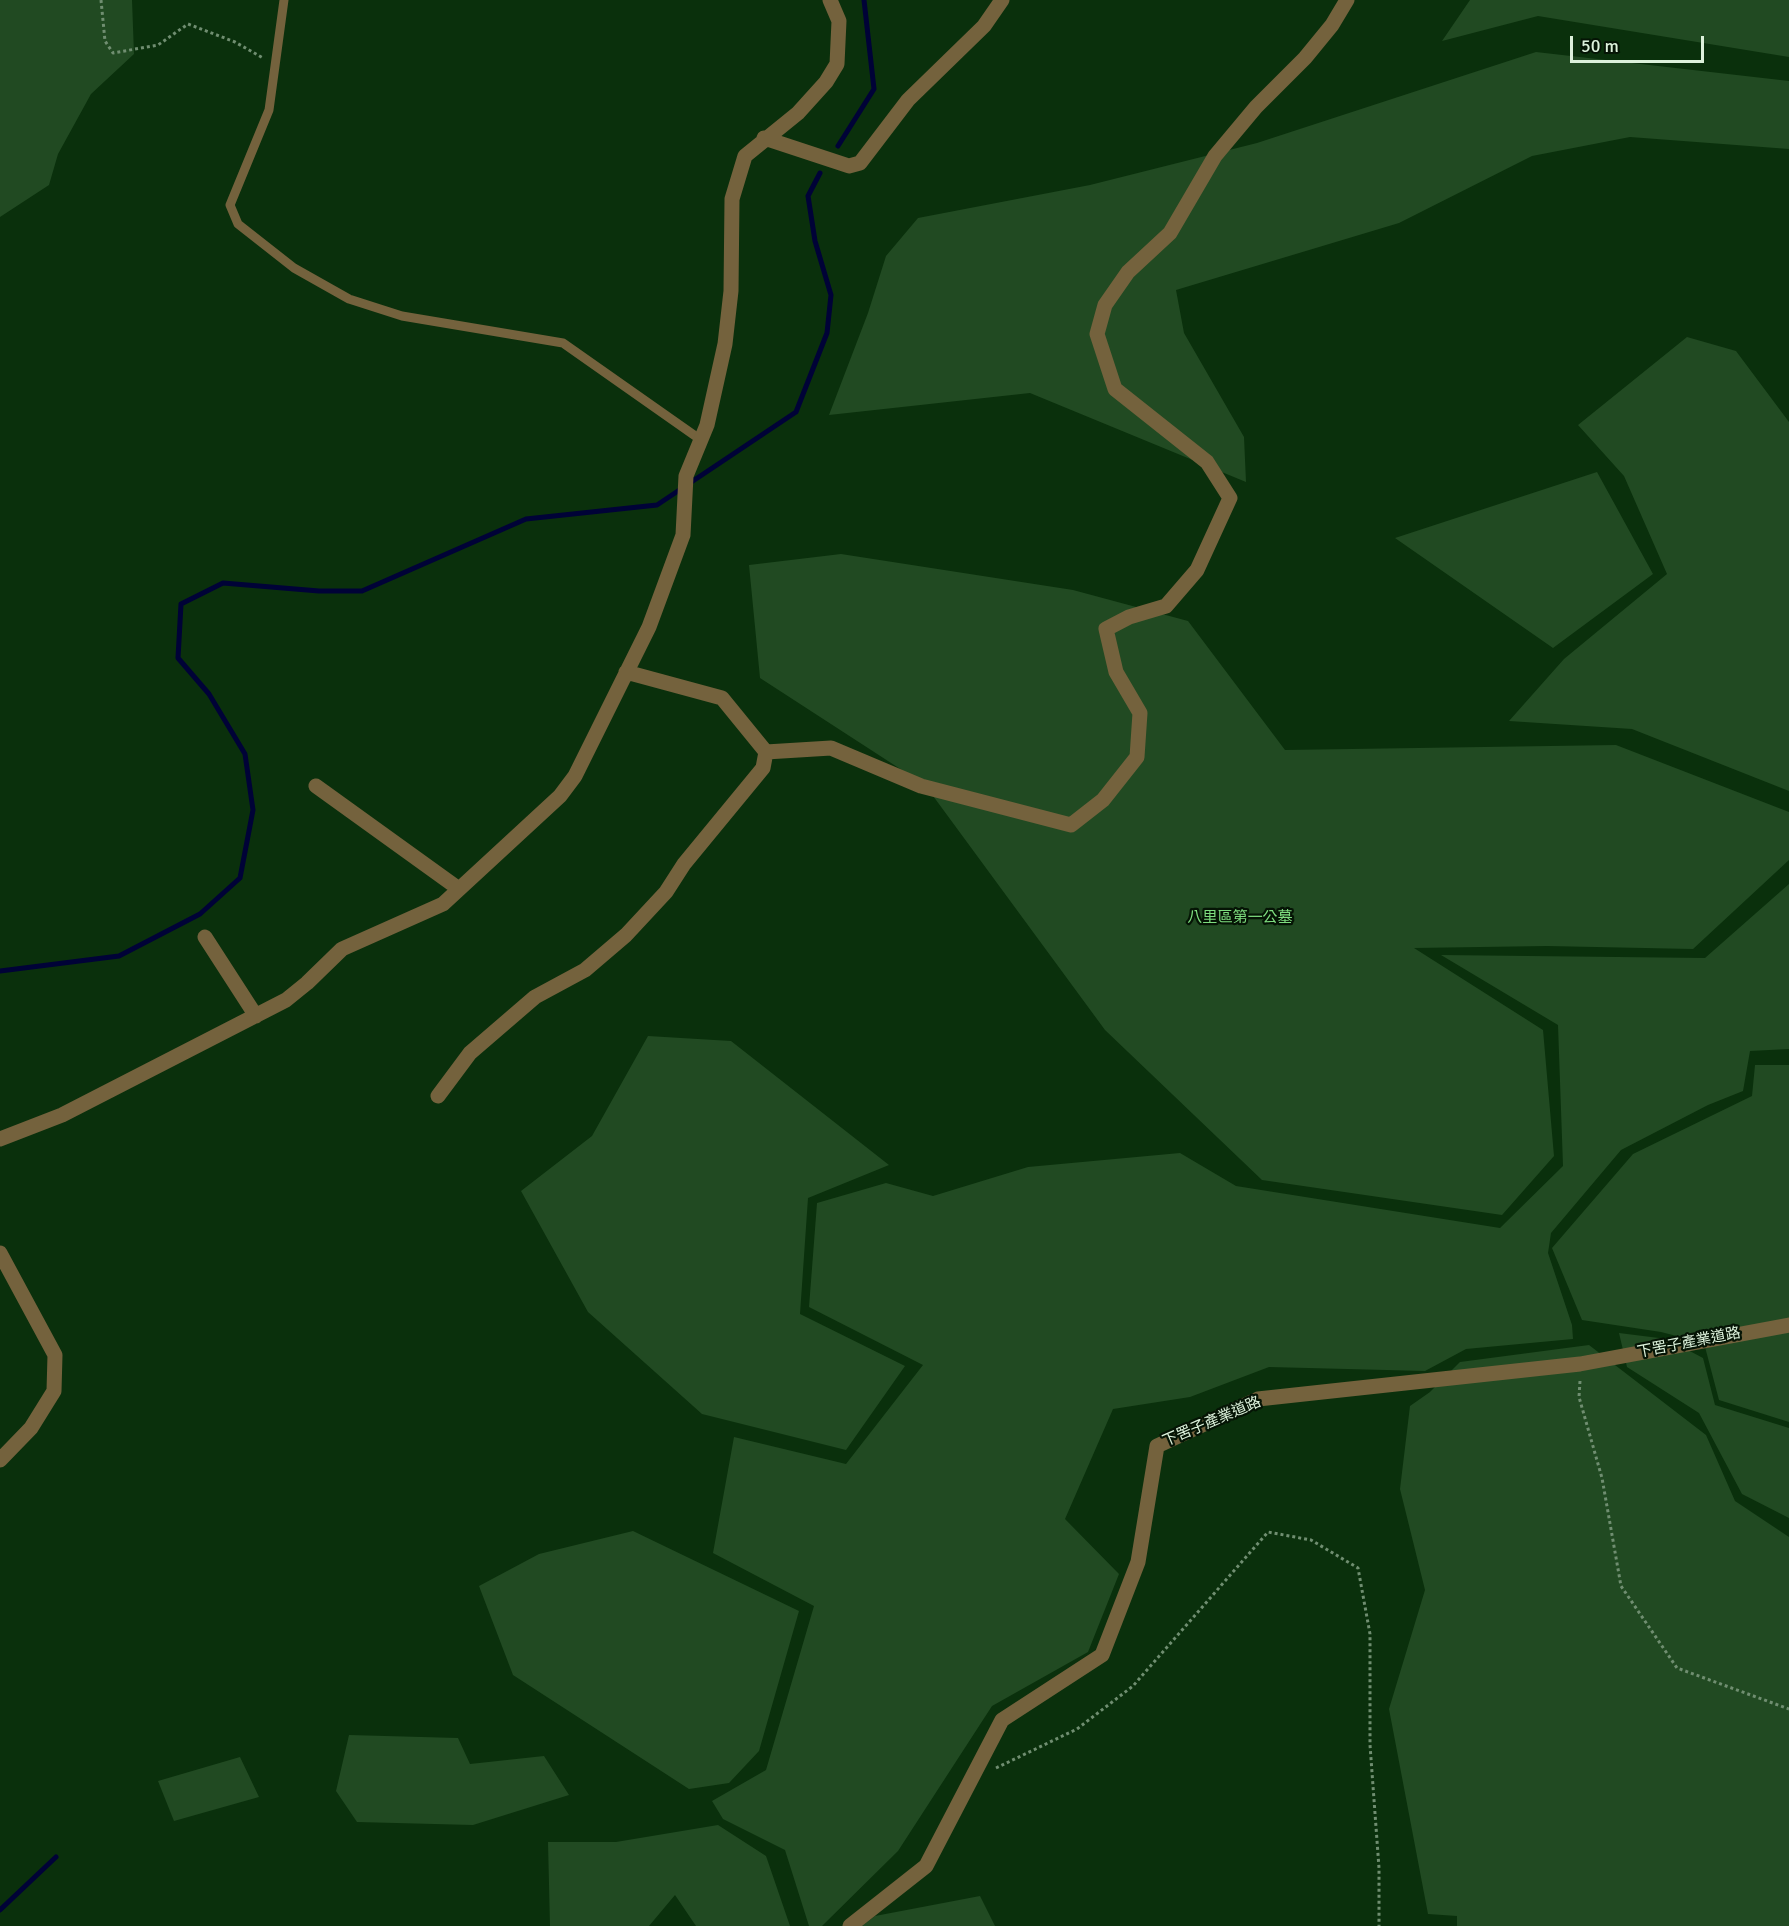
<!DOCTYPE html>
<meta charset="utf-8">
<style>
body{margin:0}
#map{position:relative;width:1789px;height:1926px;overflow:hidden;background:#0a300c;font-family:Signika,sans-serif}
canvas{display:block}
.scale{position:absolute;left:1570px;top:36px;width:134px;height:27px;box-sizing:border-box;border:3px solid #dcf1db;border-top:0;padding-left:8px;font-size:18px;line-height:21px;white-space:nowrap;color:#dcf1db;-webkit-text-stroke:4px #051405;paint-order:stroke}
</style>
<div id="map">
<canvas width="1789" height="1926"></canvas>
<div class="scale">50 m</div>
</div>
<script>
const context = document.querySelector('canvas').getContext('2d');
context.lineJoin = 'round';
function paint(path, color) { context.fillStyle = color; context.fill(path, 'evenodd'); }
function strokePath(path, color, width, dash) { context.strokeStyle = color; context.lineWidth = width; context.lineCap = dash ? 'butt' : 'round'; context.setLineDash(dash || []); context.stroke(path); }
function label(font, color, halo, rows, align = 'center') {
  context.font = font + ' Signika,"Noto Sans TC",sans-serif'; context.lineWidth = 4.5; context.setLineDash([]); context.textBaseline = 'middle'; context.strokeStyle = halo; context.fillStyle = color; for (const [text, x, y, turn = 0] of rows) {
    context.save(); context.translate(x, y); context.rotate((+turn || 0) * Math.PI / 180); context.textAlign = isNaN(turn) ? turn : align; if (halo) context.strokeText(text, 0, 0); context.fillText(text, 0, 0); context.restore();
  }
}
paint(new Path2D(`
 M 0,0 L 132,0 L 134,54 L 91,94 L 58,154 L 49,185 L 0,217 Z
 M 1470,0 L 1789,0 L 1789,57 L 1538,16 L 1442,41 Z
 M 1536,52 L 1789,81 L 1789,149 L 1630,137 L 1532,156 L 1399,223 L 1176,290 L 1184,333 L 1244,437 L 1246,482 L 1030,393 L 829,415 L 868,313 L 886,256 L 918,218 L 1090,185 L 1257,143 Z
 M 1687,337 L 1736,351 L 1789,422 L 1789,791 L 1632,729 L 1509,721 L 1564,659 L 1667,574 L 1624,476 L 1578,425 Z
 M 1597,472 L 1653,574 L 1553,648 L 1395,538 Z
 M 841,554 L 1073,590 L 1188,621 L 1285,750 L 1616,745 L 1789,812 L 1789,860 L 1693,949 L 1547,946 L 1414,948 L 1543,1030 L 1554,1156 L 1502,1215 L 1262,1180 L 1105,1030 L 925,785 L 760,678 L 749,565 Z
 M 1789,884 L 1789,1049 L 1750,1051 L 1743,1091 L 1708,1105 L 1621,1150 L 1551,1233 L 1548,1253 L 1572,1325 L 1573,1339 L 1466,1349 L 1425,1371 L 1269,1367 L 1190,1397 L 1113,1409 L 1065,1519 L 1119,1574 L 1088,1652 L 992,1706 L 898,1851 L 822,1926 L 809,1926 L 785,1850 L 723,1819 L 712,1801 L 766,1770 L 814,1606 L 713,1553 L 734,1437 L 846,1464 L 923,1365 L 809,1307 L 817,1203 L 886,1183 L 933,1196 L 1028,1167 L 1180,1153 L 1236,1186 L 1500,1228 L 1563,1166 L 1558,1025 L 1441,955 L 1705,958 Z
 M 648,1036 L 731,1041 L 889,1165 L 808,1198 L 800,1314 L 905,1366 L 846,1450 L 702,1414 L 588,1312 L 521,1191 L 592,1136 Z
 M 1755,1065 L 1789,1065 L 1789,1422 L 1719,1400 L 1704,1343 L 1661,1332 L 1582,1320 L 1552,1248 L 1633,1154 L 1752,1096 Z
 M 1619,1333 L 1667,1339 L 1703,1358 L 1715,1405 L 1789,1428 L 1789,1518 L 1742,1494 L 1699,1413 L 1627,1367 Z
 M 1589,1345 L 1706,1435 L 1735,1501 L 1789,1537 L 1789,1926 L 1457,1926 L 1457,1916 L 1428,1914 L 1389,1709 L 1425,1590 L 1400,1489 L 1410,1406 L 1430,1392 L 1460,1362 Z
 M 633,1531 L 799,1611 L 759,1751 L 729,1783 L 689,1789 L 513,1675 L 479,1586 L 539,1554 Z
 M 349,1735 L 458,1738 L 470,1764 L 544,1756 L 569,1795 L 473,1825 L 357,1822 L 336,1791 Z
 M 240,1757 L 259,1797 L 174,1821 L 158,1781 Z
 M 718,1825 L 766,1856 L 790,1926 L 696,1926 L 675,1895 L 649,1926 L 550,1926 L 548,1842 L 616,1842 Z
 M 980,1896 L 995,1926 L 862,1926 L 875,1916 Z`), '#214a22');
strokePath(new Path2D(`
 M 838,146 L 874,89 L 864,0
 M 0,971 L 119,956 L 200,914 L 240,878 L 253,810 L 245,754 L 209,694 L 178,658 L 181,604 L 223,583 L 319,591 L 362,591 L 526,519 L 657,505 L 796,412 L 827,333 L 831,295 L 815,241 L 808,196 L 820,173
 M 0,1910 L 56,1857`), '#000237', 5);
strokePath(new Path2D(`
 M 101,0 L 105,41 L 113,53 L 158,45 L 188,24 L 235,42 L 263,58
 M 1580,1381 L 1579,1397 L 1602,1478 L 1621,1586 L 1677,1668 L 1789,1709
 M 996,1768 L 1077,1729 L 1133,1686 L 1268,1532 L 1311,1540 L 1358,1568 L 1370,1634 L 1370,1745 L 1379,1868 L 1379,1926`), '#708e71', 3, [3, 3]);
strokePath(new Path2D(`
 M 284,0 L 269,110 L 230,205 L 238,224 L 294,268 L 349,299 L 402,316 L 563,343 L 701,440`), '#74623d', 9);
strokePath(new Path2D(`
 M 764,138 L 849,166 L 860,163 L 908,100 L 984,26 L 1002,0
 M 766,752 L 831,748 L 921,786 L 1071,825 L 1103,800 L 1137,757 L 1140,713 L 1116,672 L 1106,629 L 1129,617 L 1166,606 L 1197,570 L 1230,498 L 1207,462 L 1115,389 L 1097,334 L 1105,305 L 1128,272 L 1170,233 L 1215,156 L 1256,107 L 1305,58 L 1332,25 L 1347,0
 M 316,786 L 459,889
 M 205,937 L 256,1016
 M 438,1096 L 470,1053 L 535,997 L 585,970 L 626,935 L 666,892 L 684,864 L 763,768 L 766,752 L 722,698 L 626,672
 M 0,1139 L 62,1115 L 286,1000 L 307,983 L 342,949 L 443,904 L 560,796 L 575,776 L 649,627 L 683,535 L 686,476 L 707,425 L 725,344 L 731,291 L 732,199 L 745,156 L 798,113 L 826,82 L 837,64 L 839,21 L 830,0
 M 0,1253 L 55,1355 L 54,1391 L 31,1428 L 0,1460
 M 850,1926 L 926,1866 L 1002,1720 L 1102,1655 L 1138,1562 L 1157,1446 L 1258,1399 L 1580,1364 L 1789,1325`), '#74623d', 15);
label('15px', '#7edd7f', '#051405', [
 ["八里區第一公墓",1240,918]
]);
label('15px', '#dcf1db', '#051405', [
 ["下罟子產業道路",1689,1343,-11],
 ["下罟子產業道路",1212,1422,-23]
]);
</script>
